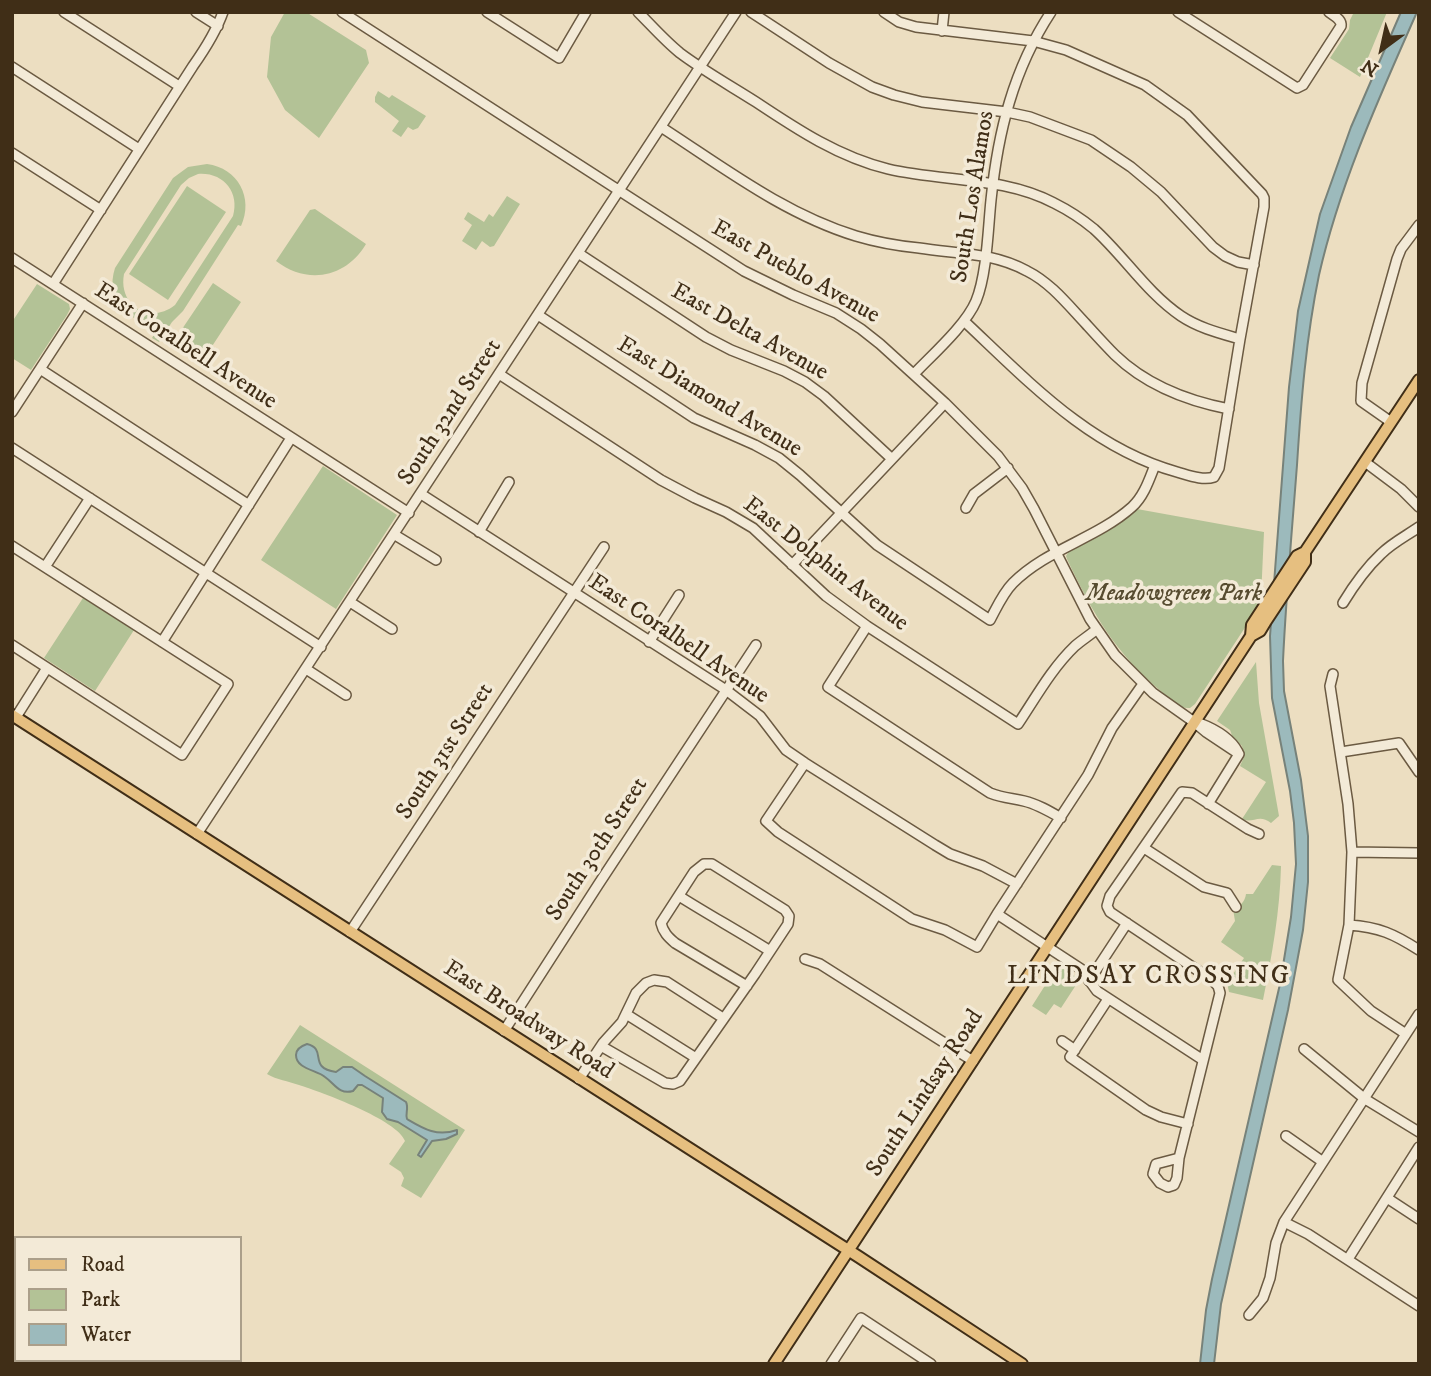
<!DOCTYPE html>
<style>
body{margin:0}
#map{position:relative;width:1431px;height:1376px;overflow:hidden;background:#ecdec1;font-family:"IM FELL DW Pica",serif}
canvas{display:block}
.frame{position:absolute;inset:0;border:14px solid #402e17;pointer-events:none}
.legend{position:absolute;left:14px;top:1236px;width:228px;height:126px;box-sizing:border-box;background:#f3ead7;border:2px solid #ab9f8a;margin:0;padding:9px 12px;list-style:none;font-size:21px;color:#402e17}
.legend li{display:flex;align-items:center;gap:14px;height:35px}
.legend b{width:35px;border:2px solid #ab9f8a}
.north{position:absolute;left:1347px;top:14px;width:70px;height:70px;-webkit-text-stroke:5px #f3ead7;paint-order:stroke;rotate:213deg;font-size:19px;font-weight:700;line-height:28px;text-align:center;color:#402e17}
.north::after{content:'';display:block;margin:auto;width:24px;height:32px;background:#402e17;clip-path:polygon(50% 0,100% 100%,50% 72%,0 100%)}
</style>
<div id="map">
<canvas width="1431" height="1376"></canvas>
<div class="frame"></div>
<ul class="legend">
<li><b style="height:9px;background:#e6bf80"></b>Road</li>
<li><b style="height:19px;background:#b3c296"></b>Park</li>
<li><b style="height:19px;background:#9cbabc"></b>Water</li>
</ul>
<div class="north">N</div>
</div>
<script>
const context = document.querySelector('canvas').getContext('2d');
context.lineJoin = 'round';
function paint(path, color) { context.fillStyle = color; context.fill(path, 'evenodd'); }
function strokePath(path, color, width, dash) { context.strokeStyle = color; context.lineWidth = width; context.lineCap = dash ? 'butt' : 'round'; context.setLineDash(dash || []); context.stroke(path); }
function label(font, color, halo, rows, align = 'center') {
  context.font = font + ' "IM FELL DW Pica",serif'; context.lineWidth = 7; context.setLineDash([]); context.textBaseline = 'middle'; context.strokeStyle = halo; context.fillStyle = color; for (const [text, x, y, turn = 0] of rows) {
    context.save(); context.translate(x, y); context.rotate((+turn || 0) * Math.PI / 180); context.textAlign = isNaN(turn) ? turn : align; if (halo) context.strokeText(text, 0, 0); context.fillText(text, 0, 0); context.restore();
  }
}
paint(new Path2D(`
 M 285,12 L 306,12 L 366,50 L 369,63 L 319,138 L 285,110 L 267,77 L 271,37 Z
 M 1354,12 L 1387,12 L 1360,77 L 1330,58 L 1349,29 L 1350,20 Z
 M 378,91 L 389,98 L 392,95 L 426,116 L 418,128 L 413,130 L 408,127 L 401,137 L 392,131 L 399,121 L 375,102 L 375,97 Z
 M 207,164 C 238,168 254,198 241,226 L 238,225 L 183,311 L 172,322 L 159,342 L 152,338 L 156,331 L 154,325 C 125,319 105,300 115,268 L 173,178 L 188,167 ZM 198,174 C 223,172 240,192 233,216 L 175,305 C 150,325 118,306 124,274 L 181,185 L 189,178 Z
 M 187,186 L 226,212 L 168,300 L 129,274 Z
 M 507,196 L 520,204 L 494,246 L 490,247 L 482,241 L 476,250 L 462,241 L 472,225 L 464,219 L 468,212 L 484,222 L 489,214 L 493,217 Z
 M 315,209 L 366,244 C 346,278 307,285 276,261 L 310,210 Z
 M 213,283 L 241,302 L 203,360 L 174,341 Z
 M 37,284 L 69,304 L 70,309 L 67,315 L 31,370 L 12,358 L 12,322 Z
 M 323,466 L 397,515 L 336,609 L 261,560 Z
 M 1137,509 L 1264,532 L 1261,598 L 1263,600 L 1195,704 L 1190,708 C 1180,709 1171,700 1163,693 C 1115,653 1093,614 1067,559 L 1066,556 L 1069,551 C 1093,539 1118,528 1137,509 Z
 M 83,598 L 134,630 L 95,691 L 44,658 Z
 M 1256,662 L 1259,703 L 1279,816 L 1271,823 C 1259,813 1253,824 1242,819 L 1266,782 L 1240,766 L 1244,757 L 1242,746 L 1233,738 L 1230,730 L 1217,721 Z
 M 1272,865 L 1281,866 C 1280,911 1272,955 1263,1000 L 1229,992 L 1227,983 L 1244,958 L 1221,942 L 1235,921 L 1233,909 C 1240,906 1245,902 1246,894 L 1253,894 Z
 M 1058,965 L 1076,977 L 1076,985 L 1061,1008 L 1054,1004 L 1046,1015 L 1032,1006 Z
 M 300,1025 L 465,1130 L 421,1198 L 401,1186 L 404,1178 L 401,1172 L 389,1164 L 405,1141 C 398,1120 321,1092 299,1085 C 288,1081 277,1080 267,1074 Z`), '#b3c296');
const water = new Path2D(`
 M 1401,12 L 1417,12 C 1379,98 1340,183 1319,275 C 1306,338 1301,402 1297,465 C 1292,530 1286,596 1283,661 L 1284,691 L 1301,780 L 1308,836 L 1308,882 L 1303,930 L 1288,1010 L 1221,1304 L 1214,1364 L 1200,1364 L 1206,1310 L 1212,1279 L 1280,984 L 1291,917 L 1296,864 L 1294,823 L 1290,791 L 1272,698 L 1270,636 L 1289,387 L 1298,311 L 1320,214 L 1351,127 Z
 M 307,1044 C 328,1049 307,1068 336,1072 L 343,1067 L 352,1067 L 365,1076 L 406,1102 C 409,1108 405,1114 407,1119 C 424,1129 437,1137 457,1130 L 457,1134 L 446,1139 L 432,1141 L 421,1157 L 418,1155 L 427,1140 L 398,1122 L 387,1119 L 382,1112 L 383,1098 L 362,1085 L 358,1085 L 353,1091 C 339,1095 335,1084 325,1077 C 317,1070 296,1069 296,1055 C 296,1049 301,1046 307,1044 Z`);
paint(water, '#9cbabc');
strokePath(water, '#77827a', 2);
const minor = new Path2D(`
 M 64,12 L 179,86
 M 196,12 L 218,26
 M 342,12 L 744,271 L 793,295 L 836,313 L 861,329 L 880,344 L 945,403 L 998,456 L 1022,488 L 1034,509 L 1090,619 L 1115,655 L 1153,693 L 1194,722 L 1206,732 L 1239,754
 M 487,12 L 559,58 L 586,12
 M 638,12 C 652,26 665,41 680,53 C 704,71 731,86 756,102 C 798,130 839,157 888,169 C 943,182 1003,176 1054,203 C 1068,210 1082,219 1094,229 C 1124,256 1147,293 1181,316 C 1199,328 1219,333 1240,339
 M 751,12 L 829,63 L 872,87 L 894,95 L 922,102 L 1007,112 L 1030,117 L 1091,140 L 1131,167 L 1161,192 L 1213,247 L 1225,256 L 1238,262 L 1254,265
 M 884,12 L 899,22 L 916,27 L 1033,41 L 1066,50 L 1145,85 L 1187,115 L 1262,194 L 1264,198 L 1264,207 L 1240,339 L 1219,468 L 1214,477
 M 1178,12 L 1297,88 L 1303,85 L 1341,26 C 1342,19 1334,16 1329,12
 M 942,31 L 944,12
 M 12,67 L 139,149
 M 661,127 C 723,167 784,214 856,236 C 876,242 898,246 919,248 C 957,254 992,252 1027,271 C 1051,283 1068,305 1086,324 C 1096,335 1105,345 1115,355 C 1146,385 1188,401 1229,409
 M 12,153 L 101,210
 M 578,253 L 706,337 L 731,350 L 784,371 L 805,382 L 824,396 L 892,459
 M 12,258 L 409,513
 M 53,284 L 193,66 C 205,49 216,32 223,12
 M 538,315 L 694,418 L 755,445 L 779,458 L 800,475 L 877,545 L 990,620 C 997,607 1003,593 1013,583 C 1047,549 1096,539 1132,507 C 1144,496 1149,480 1155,465
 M 964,321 C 1028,381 1090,448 1177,472 C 1188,475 1203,481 1214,477
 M 40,369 L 249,505
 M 499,374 L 661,480 L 695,498 L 726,512 L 753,528 L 826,596 L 867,626 L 1018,724 C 1036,697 1052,668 1075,646 C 1082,640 1090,635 1097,629
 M 914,374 C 932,355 966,325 976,301 C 987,274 988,229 991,200 C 998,132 1013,70 1051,12
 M 12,412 L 83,303
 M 1391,422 L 1361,401 L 1362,383 L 1397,259 L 1401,249 L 1419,225
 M 12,448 L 321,647
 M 1365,462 L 1401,489 L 1419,507
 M 421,494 L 726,690 L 760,716 L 786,750 L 805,763 L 935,845 L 950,854 L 983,866 L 1017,884
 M 966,508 L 974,494 L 1008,468
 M 479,532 L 509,482
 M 395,535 L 436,560
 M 12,546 L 228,684 L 182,755 L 12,645
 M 792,565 L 945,403
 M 45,567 L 90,498
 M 350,602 L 392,629
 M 1343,603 C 1354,585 1366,568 1381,554 C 1392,543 1406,536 1419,527
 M 867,626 L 828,687 L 990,793 C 1003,798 1011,798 1024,801 C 1037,804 1049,811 1061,818
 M 162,642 L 291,438
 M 649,642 L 679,595
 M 306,669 L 346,695
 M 1333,674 L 1330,686 L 1348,804 L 1352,852 L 1349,925 L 1338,980 L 1371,1011 L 1406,1034
 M 16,717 L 47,668
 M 1199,723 C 1215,729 1230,737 1238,752
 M 1341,752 L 1399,743 L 1419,772
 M 805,763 L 766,821 L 778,832 L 912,919 L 945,930 L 977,947 L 997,914 L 1088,775 L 1112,728 L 1143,684
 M 1208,804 L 1239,754
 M 197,834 L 736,12
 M 1144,848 L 1204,887 L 1227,893 L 1236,907
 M 1352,852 L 1419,853
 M 679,896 C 709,915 740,932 770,951
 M 997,914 L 1081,969 L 1097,991 L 1203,1060
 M 1349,925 C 1379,927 1394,934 1419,950
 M 350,932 L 604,547
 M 805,959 L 820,964 L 973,1061
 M 1089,981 L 1127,923
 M 1108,999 L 1070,1057 L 1146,1110 L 1161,1117 L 1188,1124
 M 626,1014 L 696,1058
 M 504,1031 L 598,885 L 756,645
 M 1062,1041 L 1075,1050
 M 601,1046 L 665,1083 L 673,1084 L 680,1081 L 755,974 L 788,924 L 789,916 L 785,910 L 712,864 L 704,864 L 694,872 L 661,923 C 663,932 668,937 675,943 L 747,986
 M 1304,1049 L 1365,1099 L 1419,1132
 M 579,1079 L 603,1043 L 622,1022 L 636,993 L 646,983 L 654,980 L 667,982 L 723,1018
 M 1286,1136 L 1323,1162
 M 1179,1158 L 1156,1164 L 1153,1174 L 1160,1183 L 1168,1187 L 1174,1185 L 1177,1178 L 1179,1158 L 1220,993 L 1218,986 L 1212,980 L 1110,912 L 1107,906 L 1110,896 L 1182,792 L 1192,793 L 1248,829 L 1259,834
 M 1387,1198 L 1419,1219
 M 1284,1222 L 1308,1234 L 1419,1306
 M 1348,1259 L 1419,1147
 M 1249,1315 L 1263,1298 L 1270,1278 L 1276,1243 L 1284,1222 L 1419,1014
 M 831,1364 L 861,1318 L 931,1364`);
const major = new Path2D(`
 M 1251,636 L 1260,631 L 1266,621 L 1305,562 L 1305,552 L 1419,380
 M 12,715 L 859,1257 L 1022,1364
 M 774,1364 L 1251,636 L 1252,625 L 1297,556 L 1305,552`);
strokePath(minor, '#6b5a42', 12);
strokePath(major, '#402e17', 14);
strokePath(minor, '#f3ead7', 9);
strokePath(major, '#e6bf80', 10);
label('24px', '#402e17', '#f3ead7', [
 ["South Los Alamos",974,197,-81],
 ["East Pueblo Avenue",795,273,29],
 ["East Delta Avenue",749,333,29],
 ["East Coralbell Avenue",185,347,33],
 ["East Diamond Avenue",709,398,31],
 ["South 32nd Street",451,413,-57],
 ["East Dolphin Avenue",825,565,38],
 ["East Coralbell Avenue",678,640,34],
 ["South 31st Street",446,752,-57],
 ["South 30th Street",598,850,-57],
 ["East Broadway Road",528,1021,33],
 ["South Lindsay Road",926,1094,-57]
]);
label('italic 24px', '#574c30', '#f3ead7', [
 ["Meadowgreen Park",1174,595]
]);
context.letterSpacing = '2px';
label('26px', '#402e17', '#f3ead7', [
 ["LINDSAY CROSSING",1149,978]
]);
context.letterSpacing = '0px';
</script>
